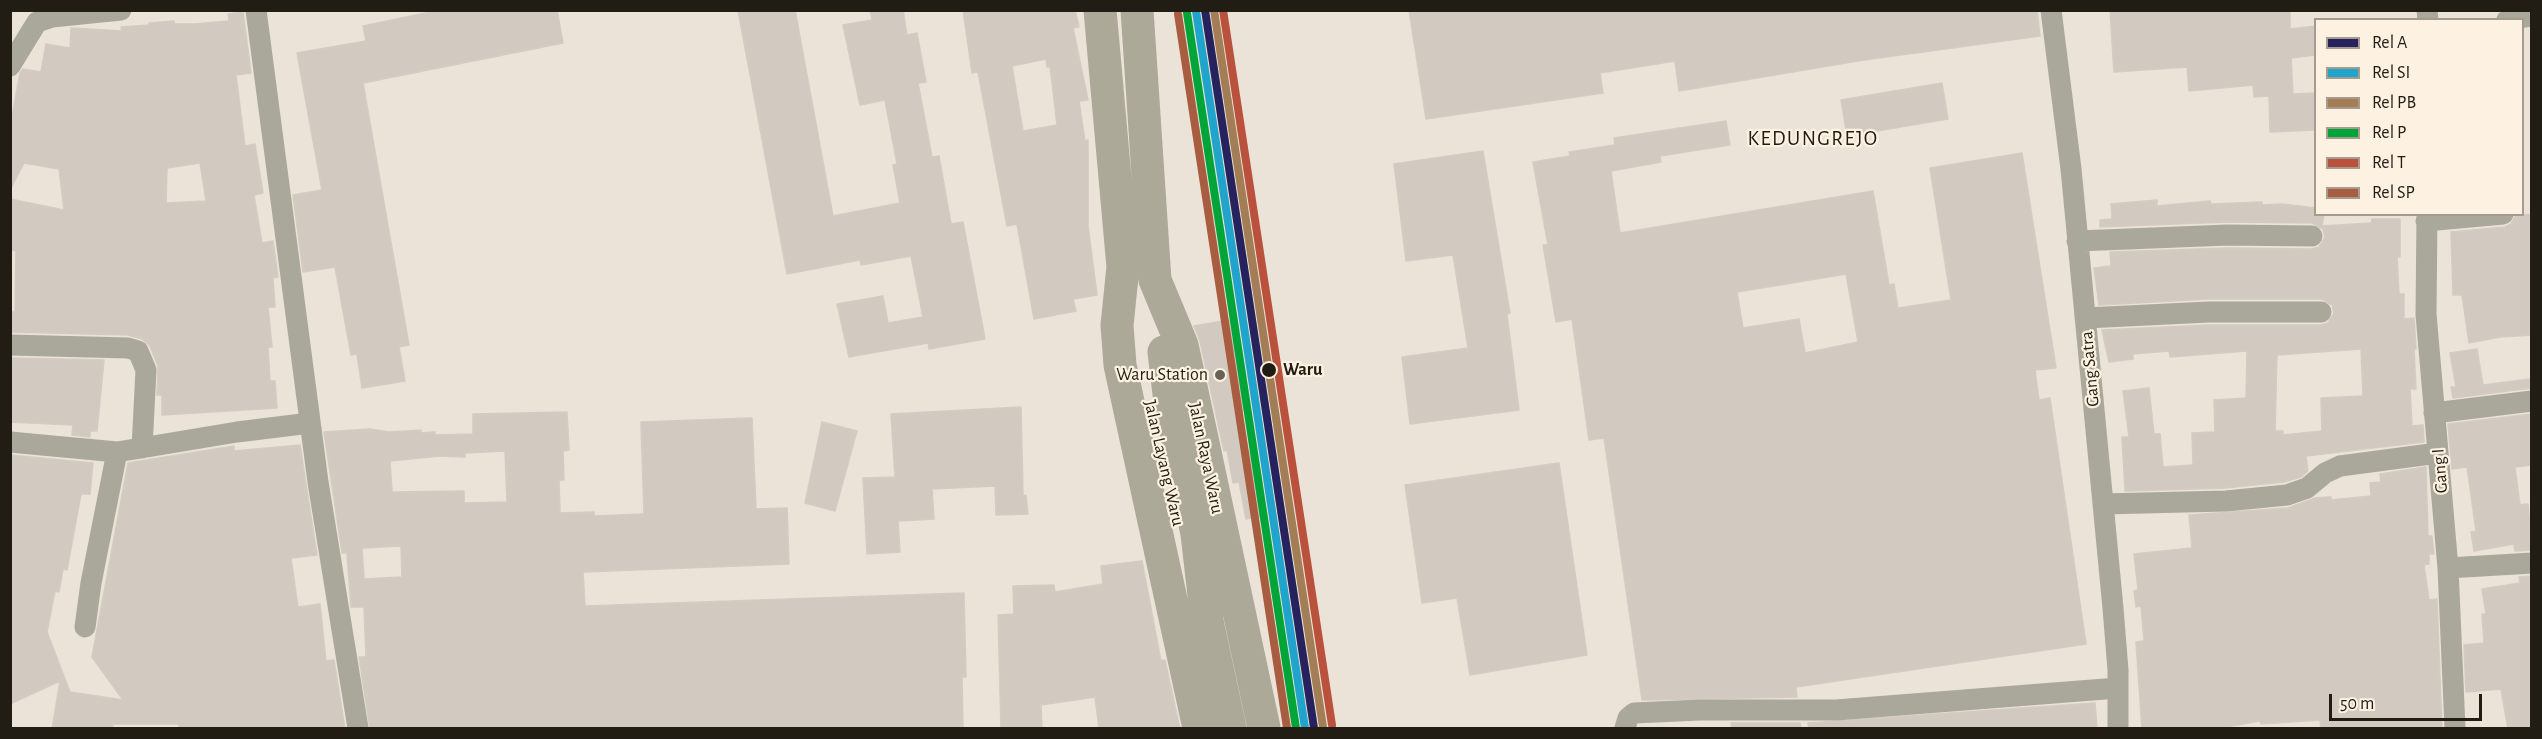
<!DOCTYPE html>
<style>
body{margin:0}
#map{position:relative;width:2542px;height:739px;overflow:hidden;background:#ebe3d7;font-family:"Alegreya Sans",sans-serif}
canvas{display:block}
.frame{position:absolute;inset:0;border:12px solid #211c14;pointer-events:none}
.legend{position:absolute;left:2314px;top:18px;width:210px;height:198px;box-sizing:border-box;background:#fdf2e1;border:2px solid #a59c8f;margin:0;padding:8px 10px;list-style:none;font-size:18px;color:#211c14}
.legend li{display:flex;align-items:center;gap:12px;height:30px}
.legend b{width:30px;border:2px solid #a59c8f}
.scale{position:absolute;left:2329px;top:694px;width:153px;height:27px;box-sizing:border-box;border:3px solid #211c14;border-top:0;padding-left:8px;font-size:18px;line-height:21px;white-space:nowrap;color:#211c14;-webkit-text-stroke:4px #fdf2e1;paint-order:stroke}
</style>
<div id="map">
<canvas width="2542" height="739"></canvas>
<div class="frame"></div>
<ul class="legend">
<li><b style="height:8px;background:#26225e"></b>Rel A</li>
<li><b style="height:8px;background:#20a4cc"></b>Rel SI</li>
<li><b style="height:8px;background:#a27d56"></b>Rel PB</li>
<li><b style="height:8px;background:#00a53a"></b>Rel P</li>
<li><b style="height:8px;background:#ba513d"></b>Rel T</li>
<li><b style="height:8px;background:#a95d40"></b>Rel SP</li>
</ul>
<div class="scale">50 m</div>
</div>
<script>
const context = document.querySelector('canvas').getContext('2d');
context.lineJoin = 'round';
function paint(path, color) { context.fillStyle = color; context.fill(path, 'evenodd'); }
function strokePath(path, color, width, dash) { context.strokeStyle = color; context.lineWidth = width; context.lineCap = dash ? 'butt' : 'round'; context.setLineDash(dash || []); context.stroke(path); }
function label(font, color, halo, rows, align = 'center') {
  context.font = font + ' "Alegreya Sans",sans-serif'; context.lineWidth = 4.5; context.setLineDash([]); context.textBaseline = 'middle'; context.strokeStyle = halo; context.fillStyle = color; for (const [text, x, y, turn = 0] of rows) {
    context.save(); context.translate(x, y); context.rotate((+turn || 0) * Math.PI / 180); context.textAlign = isNaN(turn) ? turn : align; if (halo) context.strokeText(text, 0, 0); context.fillText(text, 0, 0); context.restore();
  }
}
const building = new Path2D(`
 M 440,10 L 557,10 L 563,43 L 363,83 L 409,345 L 399,347 L 405,381 L 362,388 L 357,354 L 351,355 L 335,267 L 303,272 L 293,195 L 322,190 L 297,53 L 366,41 L 363,26 Z
 M 738,10 L 795,10 L 833,216 L 900,203 L 893,165 L 897,164 L 885,100 L 860,105 L 843,25 L 872,20 L 870,10 L 903,10 L 907,35 L 917,33 L 926,82 L 918,83 L 932,157 L 939,156 L 951,224 L 963,222 L 985,339 L 929,349 L 928,343 L 849,357 L 837,304 L 883,296 L 888,323 L 923,317 L 911,256 L 861,265 L 860,260 L 787,274 Z
 M 963,10 L 1075,10 L 1079,27 L 1073,28 L 1088,100 L 1079,101 L 1085,141 L 1088,140 L 1088,225 L 1097,295 L 1073,299 L 1076,311 L 1034,319 L 1017,224 L 1007,226 L 978,72 L 972,73 ZM 1046,59 L 1047,67 L 1050,66 L 1057,125 L 1023,131 L 1012,66 Z
 M 1409,10 L 2037,10 L 2040,36 L 1864,60 L 1679,91 L 1675,61 L 1600,73 L 1603,93 L 1426,119 Z
 M 2110,10 L 2290,10 L 2290,29 L 2316,26 L 2316,55 L 2291,58 L 2293,94 L 2316,93 L 2316,130 L 2270,132 L 2269,96 L 2254,97 L 2253,85 L 2189,91 L 2187,67 L 2114,72 Z
 M 243,12 L 251,73 L 236,75 L 245,146 L 255,144 L 263,193 L 254,195 L 262,243 L 273,241 L 278,277 L 273,278 L 275,307 L 268,307 L 272,347 L 268,347 L 270,381 L 275,381 L 277,408 L 162,415 L 162,395 L 157,395 L 158,366 L 150,346 L 142,339 L 128,335 L 10,332 L 10,312 L 15,312 L 16,251 L 10,250 L 10,199 L 64,210 L 59,169 L 24,163 L 10,190 L 10,128 L 20,73 L 23,69 L 41,72 L 46,44 L 70,48 L 71,28 L 122,31 L 121,27 L 149,25 L 149,23 L 174,21 L 175,24 L 194,24 L 229,21 L 228,14 ZM 200,163 L 206,201 L 166,203 L 167,168 Z
 M 1942,83 L 1948,119 L 1847,136 L 1841,100 Z
 M 1726,121 L 1730,145 L 1660,156 L 1661,162 L 1611,171 L 1620,233 L 1873,191 L 1889,285 L 1894,284 L 1898,308 L 1951,300 L 1930,168 L 2022,153 L 2056,368 L 2035,370 L 2039,400 L 2050,398 L 2086,644 L 1796,687 L 1797,697 L 1642,700 L 1604,438 L 1589,440 L 1572,319 L 1556,322 L 1543,245 L 1548,245 L 1533,162 L 1570,156 L 1569,152 L 1615,145 L 1614,138 ZM 1846,274 L 1858,342 L 1805,353 L 1799,319 L 1743,328 L 1737,292 Z
 M 1483,151 L 1510,313 L 1507,314 L 1519,410 L 1410,424 L 1402,357 L 1468,348 L 1453,255 L 1406,261 L 1394,164 Z
 M 2157,200 L 2157,206 L 2210,201 L 2211,204 L 2262,202 L 2262,205 L 2282,204 L 2316,208 L 2316,214 L 2324,214 L 2322,226 L 2371,223 L 2372,219 L 2400,219 L 2400,257 L 2397,257 L 2399,294 L 2404,294 L 2404,319 L 2414,318 L 2416,349 L 2414,349 L 2416,389 L 2410,389 L 2412,426 L 2423,425 L 2424,442 L 2306,456 L 2308,471 L 2301,477 L 2284,482 L 2225,488 L 2125,491 L 2122,437 L 2129,437 L 2123,391 L 2149,388 L 2154,434 L 2160,434 L 2163,467 L 2193,465 L 2192,433 L 2215,432 L 2214,400 L 2246,398 L 2247,351 L 2170,357 L 2169,351 L 2133,354 L 2133,359 L 2109,362 L 2102,330 L 2209,325 L 2321,325 L 2328,323 L 2334,313 L 2332,305 L 2321,299 L 2209,299 L 2099,305 L 2094,268 L 2111,266 L 2110,252 L 2228,248 L 2312,249 L 2319,247 L 2325,237 L 2323,229 L 2312,223 L 2228,222 L 2100,227 L 2100,220 L 2112,219 L 2111,204 ZM 2361,349 L 2363,396 L 2321,398 L 2322,431 L 2283,435 L 2283,431 L 2275,431 L 2277,355 Z
 M 2532,214 L 2532,335 L 2500,337 L 2469,343 L 2462,295 L 2453,295 L 2451,232 L 2505,227 L 2511,224 L 2515,216 Z
 M 1229,320 L 1232,340 L 1239,339 L 1250,410 L 1241,411 L 1248,452 L 1256,451 L 1261,478 L 1256,479 L 1263,516 L 1246,519 L 1239,482 L 1233,483 L 1227,450 L 1224,451 L 1200,341 L 1194,326 Z
 M 2477,349 L 2483,385 L 2530,379 L 2532,388 L 2453,398 L 2451,387 L 2456,387 L 2450,353 Z
 M 10,358 L 104,360 L 97,431 L 90,431 L 90,437 L 72,435 L 73,425 L 10,422 Z
 M 1021,407 L 1023,496 L 1026,495 L 1028,514 L 996,515 L 995,486 L 932,489 L 934,519 L 898,521 L 900,552 L 867,554 L 863,478 L 895,477 L 891,414 Z
 M 567,412 L 569,450 L 563,451 L 564,480 L 559,480 L 560,513 L 594,512 L 594,516 L 644,514 L 641,422 L 752,418 L 756,509 L 787,508 L 789,564 L 583,572 L 585,606 L 964,593 L 966,677 L 962,677 L 963,729 L 370,729 L 359,657 L 366,657 L 364,607 L 351,607 L 347,553 L 342,553 L 324,432 L 370,429 L 389,432 L 421,430 L 421,433 L 435,432 L 435,435 L 473,434 L 473,414 ZM 505,451 L 507,502 L 464,503 L 464,491 L 392,492 L 390,461 L 440,456 L 465,457 L 465,453 ZM 401,546 L 402,577 L 364,579 L 362,548 Z
 M 2532,414 L 2532,465 L 2515,467 L 2520,505 L 2528,504 L 2532,550 L 2515,551 L 2514,544 L 2474,551 L 2471,532 L 2476,531 L 2467,467 L 2452,469 L 2448,424 Z
 M 822,422 L 857,431 L 835,511 L 805,503 Z
 M 300,445 L 317,555 L 291,558 L 298,607 L 320,604 L 326,661 L 334,660 L 345,729 L 179,729 L 179,724 L 113,724 L 112,729 L 52,729 L 60,681 L 10,704 L 10,455 L 93,463 L 90,494 L 81,494 L 67,570 L 63,569 L 59,592 L 55,591 L 47,632 L 70,692 L 123,700 L 92,657 L 128,463 L 234,446 L 234,451 Z
 M 1559,463 L 1587,655 L 1470,675 L 1457,598 L 1422,603 L 1405,485 Z
 M 2426,467 L 2428,536 L 2432,536 L 2434,554 L 2429,554 L 2429,564 L 2424,565 L 2429,600 L 2437,599 L 2442,729 L 2321,729 L 2320,720 L 2261,724 L 2260,721 L 2215,729 L 2142,729 L 2136,642 L 2144,641 L 2141,606 L 2136,607 L 2134,591 L 2138,590 L 2134,554 L 2192,548 L 2189,515 L 2288,508 L 2315,498 L 2331,497 L 2331,500 L 2371,496 L 2370,483 L 2381,482 L 2380,474 Z
 M 1142,561 L 1161,661 L 1165,660 L 1180,729 L 1099,729 L 1095,697 L 1041,705 L 1042,729 L 1001,729 L 998,615 L 1014,614 L 1013,586 L 1054,585 L 1055,592 L 1103,584 L 1101,566 Z
 M 2532,576 L 2532,729 L 2508,729 L 2501,689 L 2466,692 L 2464,645 L 2484,643 L 2482,614 L 2486,614 L 2482,589 L 2520,583 L 2519,577 Z
 M 2095,703 L 2097,729 L 1809,729 L 1808,723 Z
 M 1731,723 L 1800,723 L 1801,729 L 1732,729 Z`);
paint(building, '#d2c9c1');
strokePath(building, '#d4cbc4', 1.5);
strokePath(new Path2D(`
 M 256,10 L 318,482 L 358,728
 M 2051,10 L 2071,169 L 2113,608 L 2118,670 L 2118,728
 M 2427,10 L 2428,20
 M 2507,20 L 2532,16
 M 10,66 L 37,22 L 52,17 L 121,10
 M 2427,214 L 2426,314 L 2448,568 L 2455,728
 M 2426,221 L 2503,214
 M 2077,241 L 2228,235 L 2312,236
 M 2085,318 L 2209,312 L 2321,312
 M 10,345 L 128,348 L 138,351 L 146,370 L 142,448
 M 2434,413 L 2532,401
 M 10,442 L 117,452 L 237,432 L 310,423
 M 2103,504 L 2226,501 L 2287,495 L 2307,488 L 2325,473 L 2340,466 L 2438,453
 M 2448,568 L 2532,563
 M 85,627 L 91,583 L 117,452
 M 1625,728 L 1628,718 L 1634,713 L 1700,710 L 1836,710 L 2118,688`), '#aaa89b', 21);
strokePath(new Path2D(`
 M 1100,10 L 1123,267 L 1117,325 L 1120,365 L 1199,728
 M 1137,10 L 1155,280 L 1182,345 L 1264,728
 M 1164,352 L 1170,402 L 1197,534 L 1207,621 L 1230,728`), '#aca999', 33);
strokePath(new Path2D(`
 M 1205,10 L 1314,728`), '#26225e', 8);
strokePath(new Path2D(`
 M 1196,11 L 1305,728`), '#20a4cc', 8);
strokePath(new Path2D(`
 M 1214,10 L 1323,727`), '#a27d56', 8);
strokePath(new Path2D(`
 M 1187,13 L 1296,728`), '#00a53a', 8);
strokePath(new Path2D(`
 M 1223,10 L 1332,725`), '#ba513d', 8);
strokePath(new Path2D(`
 M 1178,14 L 1287,728`), '#a95d40', 8);
for (const [x, y, r, color] of [
 [1269,370,8,"#211c14"],
 [1220,375,6,"#686258"]
]) { const dot = new Path2D(); dot.arc(x, y, r, 0, 2 * Math.PI); context.fillStyle = color; context.fill(dot); strokePath(dot, '#fdf2e1', 2); }
label('18px', '#211c14', '#fdf2e1', [
 ["Gang Satra",2090,369,-95],
 ["Jalan Raya Waru",1206,458,78],
 ["Jalan Layang Waru",1164,463,77],
 ["Gang I",2440,471,-95]
]);
label('bold 18px', '#211c14', '#fdf2e1', [
 ["Waru",1283,370]
], 'left');
label('18px', '#211c14', '#fdf2e1', [
 ["Waru Station",1208,375]
], 'right');
context.letterSpacing = '1.5px';
label('21px', '#211c14', '#fdf2e1', [
 ["KEDUNGREJO",1813,139]
]);
context.letterSpacing = '0px';
</script>
